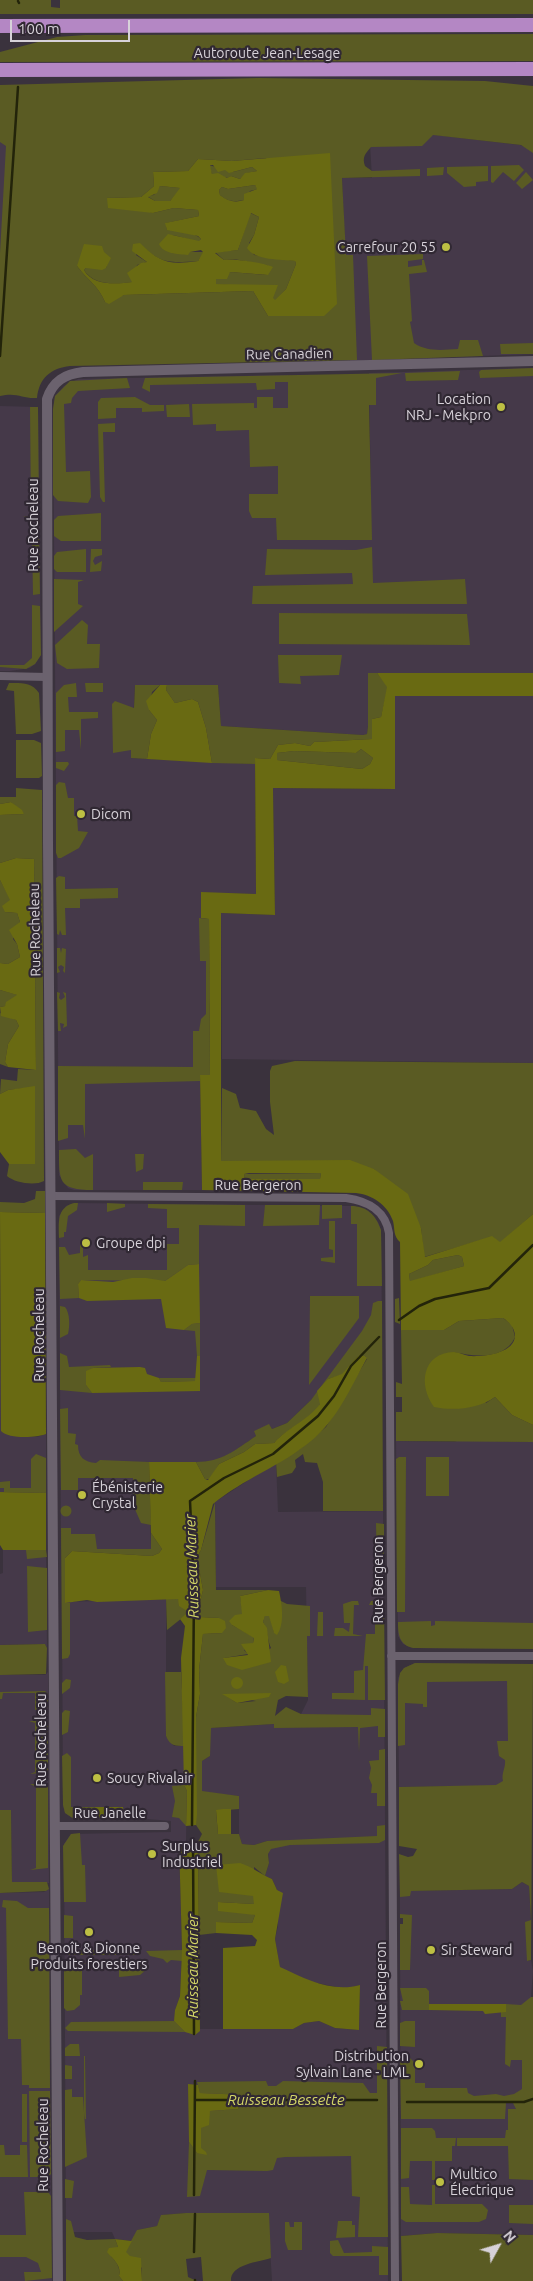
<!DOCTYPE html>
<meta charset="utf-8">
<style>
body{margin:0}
#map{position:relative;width:533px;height:2281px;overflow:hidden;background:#3a323d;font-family:Ubuntu,sans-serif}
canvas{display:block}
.north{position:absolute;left:473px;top:2221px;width:50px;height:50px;-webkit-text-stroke:4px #302833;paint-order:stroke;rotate:51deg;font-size:14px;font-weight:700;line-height:20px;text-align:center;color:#d7d2d9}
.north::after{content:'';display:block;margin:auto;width:18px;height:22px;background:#d7d2d9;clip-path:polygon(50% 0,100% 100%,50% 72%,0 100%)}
.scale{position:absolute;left:10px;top:20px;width:120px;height:22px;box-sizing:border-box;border:2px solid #d7d2d9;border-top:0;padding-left:6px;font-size:15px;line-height:18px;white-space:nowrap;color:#d7d2d9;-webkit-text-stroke:4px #302833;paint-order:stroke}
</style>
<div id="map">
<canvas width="533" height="2281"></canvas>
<div class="north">N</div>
<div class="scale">100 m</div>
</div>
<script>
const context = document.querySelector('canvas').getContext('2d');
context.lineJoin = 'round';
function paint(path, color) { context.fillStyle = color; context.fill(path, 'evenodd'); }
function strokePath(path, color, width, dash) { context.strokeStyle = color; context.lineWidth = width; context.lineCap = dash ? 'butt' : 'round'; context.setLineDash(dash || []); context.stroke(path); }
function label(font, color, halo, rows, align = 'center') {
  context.font = font + ' Ubuntu,sans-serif'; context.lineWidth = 4.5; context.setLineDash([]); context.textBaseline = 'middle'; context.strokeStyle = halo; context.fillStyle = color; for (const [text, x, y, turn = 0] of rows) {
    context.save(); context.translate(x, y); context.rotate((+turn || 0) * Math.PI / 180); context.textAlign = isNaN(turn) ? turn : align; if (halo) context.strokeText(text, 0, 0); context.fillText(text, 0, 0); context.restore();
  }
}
paint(new Path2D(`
 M 0,126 L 11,127 L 0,283 Z
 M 369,127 L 520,145 L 533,150 L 533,354 L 350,361 L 342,178 L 372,178 Z
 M 533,368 L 533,673 L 368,673 L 368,726 L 367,734 L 363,735 L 221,726 L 218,685 L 135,685 L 131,758 L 255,764 L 256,894 L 201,893 L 211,991 L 200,1076 L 202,1190 L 74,1190 L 68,1188 L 59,1175 L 53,409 L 55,396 L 64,386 L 78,379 L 288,375 L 289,506 L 371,505 L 369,373 Z
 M 0,406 L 38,407 L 41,655 L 35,664 L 30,668 L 10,671 L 0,671 Z
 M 394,696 L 533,696 L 533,1063 L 222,1059 L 221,913 L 275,915 L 273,788 L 395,789 Z
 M 74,1203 L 353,1206 L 367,1210 L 378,1222 L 381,1230 L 382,1328 L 368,1333 L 311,1400 L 287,1423 L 272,1429 L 269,1425 L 255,1431 L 256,1436 L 232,1453 L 212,1462 L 149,1462 L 151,1549 L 61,1549 L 59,1216 L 66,1206 Z
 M 0,1328 L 2,1432 L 37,1437 L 46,1434 L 46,1493 L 0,1492 Z
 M 458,1440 L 533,1442 L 533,1649 L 413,1648 L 403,1644 L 398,1636 L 396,1441 L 455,1442 Z
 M 276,1462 L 278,1512 L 383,1511 L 388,2281 L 272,2281 L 268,2213 L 186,2213 L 162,2215 L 157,2226 L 138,2230 L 132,2241 L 115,2239 L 112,2232 L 66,2232 L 64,1844 L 71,1834 L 171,1832 L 171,1821 L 124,1817 L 74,1819 L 65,1813 L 63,1805 L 62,1602 L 166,1599 L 166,1736 L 174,1746 L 185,1746 L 184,1785 L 187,1791 L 186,1842 L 179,1842 L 182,1950 L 180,1996 L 175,2010 L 200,2031 L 200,2029 L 293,2029 L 304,2023 L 319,2021 L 335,2028 L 359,2030 L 360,1985 L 346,1989 L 322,1984 L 307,1981 L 280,1968 L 275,1939 L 278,1926 L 277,1890 L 272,1879 L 265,1876 L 269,1863 L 267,1841 L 254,1845 L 242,1844 L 239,1834 L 239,1796 L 202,1792 L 202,1761 L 210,1756 L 210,1728 L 274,1724 L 301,1714 L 308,1700 L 306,1587 L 216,1587 L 215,1502 Z
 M 3,1550 L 46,1550 L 47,1648 L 45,1644 L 0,1645 L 0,1574 L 3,1573 Z
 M 415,1663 L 508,1664 L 508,1786 L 399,1787 L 398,1678 L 404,1668 Z
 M 48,1672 L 49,1883 L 12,1882 L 11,1811 L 0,1810 L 0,1675 L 45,1675 Z
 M 522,1882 L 529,1886 L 531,1921 L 528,1961 L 531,1960 L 533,1971 L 531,1997 L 533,1997 L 533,2235 L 437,2233 L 401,2236 L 400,1924 L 403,1924 L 403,1918 L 400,1918 L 400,1891 L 512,1889 Z
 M 49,1889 L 51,2238 L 37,2235 L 0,2235 L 0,1893 L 44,1892 Z
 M 0,2242 L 51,2243 L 52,2281 L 0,2281 Z`), '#453949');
paint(new Path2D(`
 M 0,0 L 51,0 L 51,7 L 60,8 L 60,0 L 533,0 L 533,14 L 0,14 Z
 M 533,34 L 533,61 L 0,62 L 0,52 L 57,37 L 85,35 Z
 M 258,78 L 485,81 L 533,86 L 533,153 L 521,145 L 433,135 L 422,146 L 371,147 C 365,154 362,157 365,166 L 372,171 L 420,169 L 420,176 L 342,178 L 346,255 L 353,255 L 357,360 L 70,366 C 51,368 39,378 37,398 C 22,399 18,392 0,396 L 0,253 L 6,146 L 0,142 L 0,85 ZM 266,158 L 324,316 L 268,316 L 253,291 L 124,295 L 105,302 C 98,285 87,280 77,266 L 108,262 L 106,268 L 86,268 L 84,270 C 94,286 116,284 133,282 L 137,265 L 147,262 L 136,255 L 140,244 C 161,264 169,263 198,261 L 204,252 L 190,252 L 171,235 C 181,236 189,240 199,242 L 201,239 C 194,232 177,230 167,230 L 166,223 L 199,216 L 198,210 L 174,208 L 153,213 L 107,198 L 141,197 L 154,186 L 153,172 L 188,171 L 198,159 L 232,161 Z
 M 209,165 L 233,172 L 252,167 L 257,171 L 247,173 L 240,179 L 231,176 L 228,178 L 212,174 Z
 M 519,165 L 524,170 L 514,181 L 503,172 L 493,183 L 491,182 L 491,166 Z
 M 488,166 L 488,181 L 476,182 L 476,186 L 464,187 L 447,173 L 447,167 Z
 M 444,167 L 443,175 L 427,176 L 427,168 Z
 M 526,172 L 533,180 L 522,189 L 516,183 Z
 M 255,185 L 258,189 L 250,191 L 244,200 C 235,202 228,202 220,195 L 219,190 L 222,187 L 228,189 Z
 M 160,186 L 181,188 L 170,201 L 155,201 L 147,196 L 154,195 Z
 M 250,213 L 259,217 L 254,235 L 249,243 L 254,255 L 295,261 L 296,264 L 286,289 L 275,301 L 244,286 L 216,284 L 216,279 L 230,272 L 267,275 L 268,265 C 253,265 240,257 224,260 L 215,252 L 238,250 Z
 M 423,254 L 423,259 L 408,261 L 408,267 L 422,265 L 422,260 L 424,260 L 427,272 L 409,274 L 412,321 L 410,322 L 414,343 C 427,352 442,350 458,349 L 460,340 L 478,340 L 483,356 L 372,360 L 367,256 Z
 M 533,343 L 533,354 L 501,354 L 500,344 Z
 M 533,368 L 533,376 L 480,378 L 479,372 L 481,370 Z
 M 460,371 L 458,380 L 406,381 L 405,373 Z
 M 402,373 L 376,378 L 376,405 L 369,405 L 372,540 L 277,540 L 276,518 L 252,518 L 249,511 L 249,494 L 278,494 L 278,466 L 250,467 L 249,430 L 216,431 L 216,424 L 193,425 L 192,404 L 254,403 L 254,408 L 257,408 L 257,397 L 273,397 L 273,408 L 288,408 L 288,382 L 275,382 L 275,389 L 257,390 L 256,383 L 150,385 L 150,392 L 142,388 L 145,378 Z
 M 127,378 L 130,388 L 78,391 L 72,398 L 71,403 L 64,404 L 66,472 L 90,471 L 91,497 L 88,503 L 58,501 L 53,495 L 53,409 L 55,396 L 70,381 Z
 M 135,397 L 150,405 L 164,405 L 164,411 L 142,412 L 142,408 L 116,408 L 116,418 L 98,419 L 98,402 L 101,398 Z
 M 189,404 L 190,417 L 167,417 L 166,405 Z
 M 30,407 L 38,407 L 39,513 L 32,519 L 23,516 L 31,517 Z
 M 115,423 L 115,432 L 103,432 L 105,502 L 103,502 L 100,497 L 98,424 Z
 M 101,513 L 101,541 L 61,541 L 54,536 L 54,520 L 58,516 Z
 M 34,535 L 39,538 L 40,594 L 33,595 L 32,537 Z
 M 372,547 L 373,583 L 465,579 L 467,604 L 252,604 L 253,586 L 353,584 L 352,573 L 265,575 L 267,549 L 356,550 Z
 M 86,549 L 86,572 L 57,572 L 54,569 L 54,556 L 57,552 Z
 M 91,549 L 102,549 L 102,555 L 95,557 L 93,561 L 95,565 L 102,561 L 101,571 L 90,572 Z
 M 54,579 L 84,580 L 78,582 L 78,604 L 83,606 L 54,632 Z
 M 32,605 L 40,606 L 41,655 L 35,664 L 26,669 L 0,667 L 0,665 L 24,665 L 32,658 Z
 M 279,613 L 467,614 L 470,645 L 279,644 Z
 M 82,620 L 88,625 L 87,644 L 100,644 L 99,668 L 67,669 L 57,663 L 55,645 Z
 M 278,655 L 342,655 L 339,675 L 300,676 L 301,684 L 279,683 Z
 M 368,673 L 377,673 L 388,687 L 381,717 L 372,719 L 372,739 L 314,742 L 310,746 L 295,743 L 278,745 L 270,759 L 255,758 L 255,764 L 212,763 L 206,728 L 198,702 L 192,699 L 175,703 L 166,690 L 167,685 L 218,685 L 221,726 L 363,735 L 367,734 L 368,726 Z
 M 9,683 C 21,683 32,682 39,693 L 41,731 L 32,734 L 16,734 L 14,691 L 6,690 Z
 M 76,683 L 77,697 L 68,697 L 69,712 L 98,712 L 98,718 L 81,719 L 81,750 L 79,730 L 65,730 L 65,751 L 56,752 L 56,693 L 64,685 Z
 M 85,683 L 103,683 L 103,692 L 86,692 Z
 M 135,685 L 160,685 L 152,692 L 149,710 L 157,720 L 151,734 L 147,759 L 131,758 L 131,750 L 113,753 L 112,704 L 115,701 L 134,708 Z
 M 16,740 L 34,740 L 41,743 L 42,776 L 39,778 L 16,778 Z
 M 361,749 L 373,758 L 370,764 L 362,769 L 277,760 L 277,753 L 294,751 L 356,753 Z
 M 56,762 L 68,762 L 69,764 L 64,771 L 56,768 Z
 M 59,782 L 65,783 L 68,798 L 74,798 L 74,816 L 77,816 L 78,831 L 88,832 L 79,848 L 61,858 L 58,858 L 56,853 L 56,785 Z
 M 16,788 L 42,790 L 44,1181 C 35,1186 15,1183 7,1176 L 9,1164 L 34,1164 L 26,1088 L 8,1090 L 0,1094 L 1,1079 L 17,1081 L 18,1069 L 36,1070 L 34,859 L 16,858 L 0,863 L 0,815 L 24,814 L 11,802 L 0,804 L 0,797 L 16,797 Z
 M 59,876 L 65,877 L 65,889 L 118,888 L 118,898 L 80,899 L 80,908 L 65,908 L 66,935 L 62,935 L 60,930 L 59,935 L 57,934 L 56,878 Z
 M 0,880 L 11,900 L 5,912 L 17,913 L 20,922 L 13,939 L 17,944 L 20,957 L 8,964 L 0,963 Z
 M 199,918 L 209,919 L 210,1075 L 200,1075 L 200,1081 L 85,1084 L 85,1139 L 83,1125 L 68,1125 L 68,1138 L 58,1141 L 58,1066 L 193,1067 L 193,1031 L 199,1031 L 201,1019 L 206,1014 L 206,961 L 200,961 Z
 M 57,948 L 60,948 L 61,953 L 62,948 L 66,949 L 65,973 L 63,971 L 64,967 L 61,965 L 58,967 L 60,972 L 57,973 Z
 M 0,990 L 18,995 L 5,1006 L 0,1007 Z
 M 57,992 L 60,993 L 59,998 L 61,1000 L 65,997 L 63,992 L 66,993 L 67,1026 L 63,1028 L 64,1024 L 60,1023 L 61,1031 L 58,1031 Z
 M 0,1013 L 16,1020 L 19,1026 L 8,1044 L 5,1062 L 8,1067 L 0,1064 Z
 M 295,1061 L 533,1063 L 533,1214 L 500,1243 L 492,1237 L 424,1257 L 421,1228 L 374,1169 L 221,1162 L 222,1088 L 236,1094 L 240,1108 L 256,1111 L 266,1129 L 274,1135 L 270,1102 L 270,1071 L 272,1066 Z
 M 76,1149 L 85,1158 L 93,1154 L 93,1190 C 58,1190 59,1181 59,1150 Z
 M 135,1154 L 144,1154 L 143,1169 L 136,1172 Z
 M 321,1173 L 320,1179 L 245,1179 L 244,1174 Z
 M 143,1182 L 183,1182 L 182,1190 L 143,1190 Z
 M 36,1191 L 45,1191 L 45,1213 L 0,1212 L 0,1202 L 24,1203 L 35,1199 Z
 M 74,1203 L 78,1203 L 77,1210 L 68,1216 L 66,1232 L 64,1232 L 64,1237 L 59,1238 C 59,1223 56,1208 74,1203 Z
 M 107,1203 L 125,1204 L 125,1207 L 107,1212 Z
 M 148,1204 L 245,1205 L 245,1226 L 199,1225 L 199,1264 L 188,1265 L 165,1281 L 81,1280 L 78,1284 L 79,1298 L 60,1299 L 59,1247 L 65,1247 L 69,1255 L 80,1253 L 80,1244 L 83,1244 L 83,1257 L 88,1255 L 88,1270 L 167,1270 L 167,1244 L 179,1244 L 179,1228 L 167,1228 L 167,1209 L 148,1208 Z
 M 265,1205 L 320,1205 L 319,1225 L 263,1226 Z
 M 322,1205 L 342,1205 L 342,1218 L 322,1219 Z
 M 351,1206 C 367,1206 376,1215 381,1230 L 382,1286 L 357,1286 L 357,1224 L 351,1224 Z
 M 329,1221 L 335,1221 L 335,1263 L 321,1261 L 321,1258 L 333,1257 L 333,1250 L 329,1249 Z
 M 458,1255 L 462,1257 L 464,1266 L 410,1282 L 409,1274 L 428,1265 L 433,1260 Z
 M 310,1296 L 359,1296 L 359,1318 L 309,1385 Z
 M 399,1298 L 400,1324 L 395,1322 L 395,1299 Z
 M 378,1301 L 382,1301 L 383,1511 L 323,1511 L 323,1482 L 317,1463 L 305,1462 L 303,1454 L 295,1460 L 296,1467 L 292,1473 L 277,1477 L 276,1462 L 300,1449 L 326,1427 L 367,1359 L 365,1356 L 358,1356 L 342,1375 L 328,1379 C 325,1387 324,1398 319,1406 C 308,1423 287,1428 274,1443 L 255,1444 L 244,1452 L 219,1464 L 210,1479 L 205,1479 L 196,1462 C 222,1462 235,1450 256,1436 L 254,1431 L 269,1424 L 272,1429 L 287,1423 L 311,1400 L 362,1331 L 371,1315 L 373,1303 Z
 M 60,1306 L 65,1307 C 70,1313 70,1326 68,1334 L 60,1338 Z
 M 503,1318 L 512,1325 L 515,1337 C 505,1360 475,1357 454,1352 L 486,1403 L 495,1397 L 512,1415 L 533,1425 L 533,1442 L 396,1441 L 396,1412 L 402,1412 L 402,1397 L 396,1397 L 396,1382 L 402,1384 L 401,1330 L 444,1330 L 459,1321 Z
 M 200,1323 L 200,1356 L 197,1356 L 195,1331 L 184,1330 L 192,1324 Z
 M 60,1353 L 67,1356 L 69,1367 L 110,1365 L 111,1367 L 93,1368 L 86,1385 L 92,1393 L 60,1390 Z
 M 159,1378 L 196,1378 L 196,1381 L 161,1382 Z
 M 68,1408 L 68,1433 L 76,1434 L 75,1444 L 78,1445 C 78,1457 84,1462 96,1463 L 100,1460 L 149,1462 L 151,1525 L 141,1523 L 134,1507 L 133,1478 L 78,1478 L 78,1490 L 61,1490 L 60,1409 Z
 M 36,1454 L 46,1458 L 46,1493 L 4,1492 L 4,1488 L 0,1488 L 0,1482 L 10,1481 L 10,1488 L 31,1488 L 31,1459 Z
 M 399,1457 L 406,1457 L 405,1612 L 397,1612 L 396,1459 Z
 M 426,1457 L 449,1457 L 449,1496 L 426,1496 Z
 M 215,1502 L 216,1590 L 268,1590 L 240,1596 L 243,1614 L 232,1625 L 254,1637 L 253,1643 L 244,1650 L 248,1654 L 224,1658 L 245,1668 L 271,1648 C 267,1639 268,1630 263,1622 L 265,1615 L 270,1616 L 274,1632 L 281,1601 L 287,1604 L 310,1606 L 310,1636 L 307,1636 L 308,1697 L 286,1696 L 278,1700 L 275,1716 L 286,1707 L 301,1714 L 371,1715 L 371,1708 L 385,1709 L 385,1737 L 378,1737 L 378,1726 L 360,1728 L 359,1752 L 358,1727 L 274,1728 L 274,1724 L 211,1728 L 210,1756 L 202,1761 L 202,1791 L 239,1796 L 239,1809 L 216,1811 L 218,1834 L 239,1834 L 242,1844 L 254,1845 L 267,1841 L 377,1836 L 377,1826 L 385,1825 L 385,1840 L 379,1843 L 290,1845 L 271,1849 L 268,1854 L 269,1863 L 265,1876 L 254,1867 L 254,1904 L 218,1902 L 255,1915 L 252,1923 L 217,1922 L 216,1933 L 199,1935 L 198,1842 L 202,1834 L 196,1825 L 196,1717 L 200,1694 L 199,1670 L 203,1634 L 222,1633 L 219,1618 L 200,1617 L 200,1602 L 203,1590 L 197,1557 L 201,1550 ZM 223,1694 L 256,1701 L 237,1703 Z
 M60.5 1511a5.5 5.5 0 1 1 11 0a5.5 5.5 0 1 1-11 0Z
 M 376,1523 L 384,1524 L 384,1573 L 377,1574 Z
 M 61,1528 L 71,1528 L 71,1534 L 95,1534 L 97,1549 L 151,1549 L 151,1533 L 162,1549 L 159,1553 L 152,1556 L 72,1551 L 65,1558 L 65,1603 L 70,1603 L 70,1654 L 68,1658 L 62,1659 Z
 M 26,1550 L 46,1550 L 47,1557 L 27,1559 Z
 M 27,1566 L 47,1568 L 47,1630 L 28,1632 Z
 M 166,1599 L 178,1599 L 187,1611 L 187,1614 L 167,1630 Z
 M 352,1601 L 358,1601 L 359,1605 L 354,1605 L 353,1634 L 363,1636 L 334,1636 L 335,1628 L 343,1628 L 349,1632 L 350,1623 L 344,1623 L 343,1604 Z
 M 371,1601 L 384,1601 L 385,1700 L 368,1700 L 368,1666 L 365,1666 L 365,1700 L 332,1699 L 332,1693 L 354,1693 L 354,1671 L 363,1670 L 366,1634 L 375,1634 L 375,1605 L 369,1605 Z
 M 318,1612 L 323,1612 L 323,1636 L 317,1636 Z
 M 431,1621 L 431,1626 L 435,1625 L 435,1621 L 533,1623 L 533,1649 L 413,1648 C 399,1645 398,1634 398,1622 Z
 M 45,1644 L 47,1648 L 46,1674 L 0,1675 L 0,1645 Z
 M 415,1663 L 533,1664 L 531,1960 L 527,1961 L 525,1922 L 531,1920 L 529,1886 L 522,1882 L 512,1889 L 411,1891 L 410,1896 L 400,1897 L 399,1854 L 408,1857 L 413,1856 L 417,1849 L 399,1846 L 399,1787 L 496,1785 L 503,1781 C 501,1773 506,1768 505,1760 L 499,1756 L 497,1741 L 508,1741 L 507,1681 L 427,1682 L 427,1707 L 423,1707 L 423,1704 L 405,1703 L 405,1745 L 398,1746 L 398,1684 L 400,1673 L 404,1668 Z
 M 165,1672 L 181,1672 L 185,1746 C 175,1746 170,1746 166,1736 Z
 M 66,1679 L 71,1680 L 70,1688 L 62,1694 L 62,1683 Z
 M 45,1691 L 48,1694 L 48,1708 L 35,1710 L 35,1693 L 3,1693 L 2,1699 L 0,1699 L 0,1692 Z
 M 65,1710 L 70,1711 L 68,1732 L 62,1735 L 62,1713 Z
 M 29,1721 L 43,1721 L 48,1725 L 48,1772 L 30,1774 L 35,1772 L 35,1723 Z
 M 385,1749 L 385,1806 L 377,1806 L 377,1793 L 371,1793 L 372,1785 L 369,1778 L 371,1768 L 369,1761 L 379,1760 L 379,1750 Z
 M 67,1753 L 71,1757 L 71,1807 L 95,1807 L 96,1818 L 74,1819 L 65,1813 L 63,1805 L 62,1756 Z
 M 30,1784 L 46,1784 L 48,1787 L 48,1868 L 30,1870 L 36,1868 L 36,1787 Z
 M 184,1785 L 187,1791 L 186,1826 L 179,1818 L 172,1817 L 175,1801 L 172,1786 Z
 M 0,1810 L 11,1810 L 12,1882 L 47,1882 L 49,1889 L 46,1891 L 0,1893 Z
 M 80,1833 L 82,1865 L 85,1865 L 86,1902 L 64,1902 L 63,1846 L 71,1834 Z
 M 3,1900 L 17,1901 L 28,1908 L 49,1908 L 50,2088 L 29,2088 L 29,2085 L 22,2085 L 21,2039 L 8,2039 L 6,1908 L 2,1907 Z
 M 400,1914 L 412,1915 L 410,1970 L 400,1970 L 400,1924 L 403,1924 L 403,1918 L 400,1918 Z
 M 64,1915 L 73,1916 L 73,1938 L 64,1938 Z
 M 67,1950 L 137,1951 L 140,1955 L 66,1955 L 64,1951 Z
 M 182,1950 L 182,1961 L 171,1960 L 167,1963 L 163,1959 L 150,1956 L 146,1951 Z
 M 103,1963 L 82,1964 L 82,1995 L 80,1995 L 80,2005 L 74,2010 L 67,2011 L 64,2008 L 64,1964 Z
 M 141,1963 L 147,1969 L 140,1975 L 119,1977 L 119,1964 Z
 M 400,1988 L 426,1988 L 429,1991 L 429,2010 L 402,2010 L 400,2001 L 403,2001 Z
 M 531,1997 L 533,1997 L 533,2180 L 509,2179 L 508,2146 L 457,2146 L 457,2138 L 505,2138 L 506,2130 L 508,2130 L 508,2109 L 516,2109 L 513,2103 L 506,2103 L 505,2119 L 401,2119 L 400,2057 L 409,2057 L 415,2063 L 415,2083 L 425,2083 L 425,2088 L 467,2088 L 468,2093 L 474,2096 L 496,2094 L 504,2096 L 514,2094 L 522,2089 L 522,2060 L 511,2060 L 510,2067 L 505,2064 L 506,2017 L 501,2017 L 501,2012 L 506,2012 L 506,2004 L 521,2005 Z
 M 174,2021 L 185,2032 L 68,2031 L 65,2028 L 71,2022 Z
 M 405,2021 L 415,2021 L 415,2047 L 400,2046 L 400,2023 Z
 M 70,2044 L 79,2044 L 80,2056 L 65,2056 L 65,2048 Z
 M 377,2046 L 387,2047 L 388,2237 L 358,2237 L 360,2197 L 352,2196 L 351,2156 L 285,2157 L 277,2158 L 273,2170 L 267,2171 L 207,2170 L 200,2196 L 187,2197 L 189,2142 L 197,2153 L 201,2148 L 201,2128 L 210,2111 L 238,2109 L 239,2102 L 270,2102 L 270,2096 L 200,2093 L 197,2082 L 266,2081 L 268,2086 L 276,2086 L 283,2081 L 363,2083 L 370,2093 L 377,2093 Z
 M 84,2056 L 85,2056 L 86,2119 L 84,2119 Z
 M 65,2065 L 72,2066 L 72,2079 L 65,2079 Z
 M 72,2089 L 72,2097 L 83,2097 L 87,2157 L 65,2167 L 65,2090 Z
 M 29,2091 L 50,2091 L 51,2174 L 48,2177 L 30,2177 Z
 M 22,2094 L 27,2094 L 27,2142 L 22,2142 Z
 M 401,2128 L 432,2128 L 435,2131 L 436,2138 L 456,2138 L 455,2146 L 452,2146 L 452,2161 L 435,2161 L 435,2180 L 432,2180 L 432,2161 L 410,2161 L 409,2178 L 401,2179 Z
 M 0,2145 L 4,2145 L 5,2155 L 20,2155 L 20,2145 L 27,2145 L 28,2177 L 0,2177 Z
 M 65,2179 L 74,2181 L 72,2198 L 65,2198 Z
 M 432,2185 L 435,2185 L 435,2204 L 482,2204 L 488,2210 L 486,2219 L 479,2222 L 406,2222 L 401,2219 L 401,2187 L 409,2187 L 410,2204 L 432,2205 Z
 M 24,2192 L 48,2192 L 51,2196 L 52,2278 L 25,2281 L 24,2272 L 41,2272 L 38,2263 L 26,2257 L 0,2257 L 0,2235 L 26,2235 Z
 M 509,2205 L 533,2205 L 533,2224 L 509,2223 Z
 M 186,2213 L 269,2213 L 271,2258 C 259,2262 230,2264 231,2281 L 203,2281 L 201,2257 L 186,2259 L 188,2277 L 197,2281 L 142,2281 L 142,2268 L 125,2252 L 137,2230 L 157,2226 L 161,2215 Z
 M 66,2219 L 71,2221 L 75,2237 L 87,2240 L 115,2239 L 118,2247 L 111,2256 C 116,2262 121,2268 119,2276 L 123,2281 L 66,2281 Z
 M 338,2221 L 352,2221 L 352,2225 L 355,2225 L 355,2237 L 336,2238 Z
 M 285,2222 L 289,2222 L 290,2227 L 294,2227 L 294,2222 L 302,2222 L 302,2250 L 288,2250 L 285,2241 Z
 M 437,2233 L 533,2235 L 533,2281 L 402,2281 L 401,2236 Z
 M 338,2240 L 344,2253 L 372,2252 L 372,2246 L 388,2247 L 388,2275 L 379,2275 L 379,2256 L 333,2256 L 330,2253 L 330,2241 Z`), '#5a5b23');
paint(new Path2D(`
 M 330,153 L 337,304 L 324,316 L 268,316 L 253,291 L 124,295 L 109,304 L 105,302 C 98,285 87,280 77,266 L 84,244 L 102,246 L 104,252 L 111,258 L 106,268 L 102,270 L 86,268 L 84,270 C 93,286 116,284 132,282 L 127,273 L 141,263 L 147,262 L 132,251 L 133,244 L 140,243 C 160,263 169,265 198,261 L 203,252 L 201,250 L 190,252 L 188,255 C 178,254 163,254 159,244 L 168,234 L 199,241 L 201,239 L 198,236 L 167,230 L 165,223 L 199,216 L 198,210 L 174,208 L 153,213 L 108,208 L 107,198 L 141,197 L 154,186 L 153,172 L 188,171 L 198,159 L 232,161 ZM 210,165 L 213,165 L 218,172 L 225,170 L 229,173 L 252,167 L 257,171 L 245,173 L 240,179 L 231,176 L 227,178 L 218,173 L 212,174 ZM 255,185 L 257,189 L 244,194 L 244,200 C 235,203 227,201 220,195 L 219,190 L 222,187 L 228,189 ZM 160,186 L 180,188 L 170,201 L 155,201 L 148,197 L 157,193 ZM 251,213 L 259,217 L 254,235 L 247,248 C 255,261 281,259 295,261 L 296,264 L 286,289 L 275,300 L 273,298 L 278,285 L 216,284 L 216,279 L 227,279 L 230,272 L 268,275 L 273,267 C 264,263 233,258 224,260 L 215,253 L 238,250 Z
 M 377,673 L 533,673 L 533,696 L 395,696 L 395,789 L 273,788 L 275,915 L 221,913 L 221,1161 L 350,1160 L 374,1169 L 408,1194 L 421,1228 L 425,1257 L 492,1236 L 500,1242 L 533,1214 L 533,1425 L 512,1415 L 495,1397 C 478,1409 454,1411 434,1407 C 418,1385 422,1353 454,1352 C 459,1352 464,1355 469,1356 C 482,1357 514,1354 515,1336 C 515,1328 509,1322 503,1318 L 459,1321 L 444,1330 L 401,1330 L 400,1242 C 393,1236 395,1229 393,1221 C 387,1204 372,1195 356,1193 L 202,1190 L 200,1075 L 210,1075 L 209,919 L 201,918 L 201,892 L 256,894 L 255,758 L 270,759 L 278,745 L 295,743 L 310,746 L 314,742 L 372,739 L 372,719 L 381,717 L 387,687 ZM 361,749 L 373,758 L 370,764 L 362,769 L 277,760 L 277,753 L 294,751 L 356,753 ZM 249,1173 L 321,1173 L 320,1179 L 245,1179 L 244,1174 ZM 458,1255 L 462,1257 L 464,1266 L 410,1281 L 409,1274 L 428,1265 L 433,1260 Z
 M 160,685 L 167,685 L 166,690 L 175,703 L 192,699 L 198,702 L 206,728 L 212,763 L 147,759 L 151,734 L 157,720 L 149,710 L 146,701 Z
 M 11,802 L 22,810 L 24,814 L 0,815 L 0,804 Z
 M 16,858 L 34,859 L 36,1070 L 8,1067 L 5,1062 L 8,1044 L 19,1026 L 16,1020 L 1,1016 L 0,1007 L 5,1006 L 6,1002 L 17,995 L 0,990 L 0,963 L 8,964 L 20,957 L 17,944 L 9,930 L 20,922 L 17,913 L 5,912 L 2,906 L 10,900 L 0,880 L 0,863 Z
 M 35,1086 L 35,1164 L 9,1164 L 0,1152 L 0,1094 L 8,1090 Z
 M 0,1212 L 45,1213 L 46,1434 C 36,1438 8,1439 1,1431 Z
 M 199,1264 L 200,1323 L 192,1324 L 184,1330 L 166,1328 L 161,1299 L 87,1301 L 79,1298 L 78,1284 L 81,1280 L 113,1282 L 132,1278 L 146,1278 L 165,1281 L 188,1265 Z
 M 197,1356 L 200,1356 L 200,1391 L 92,1393 L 86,1385 L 86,1371 L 93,1368 L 140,1367 L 145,1368 L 147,1374 L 159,1378 L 161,1382 L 195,1381 Z
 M 358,1356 L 365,1356 L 367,1358 C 351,1387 337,1420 311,1441 C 281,1466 243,1479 213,1504 L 201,1550 L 197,1557 L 203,1590 L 200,1602 L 200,1617 L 219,1618 L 225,1621 L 226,1628 L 222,1633 L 203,1634 L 199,1670 L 200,1694 L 196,1717 L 197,1814 L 196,1825 L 186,1826 L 187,1791 L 184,1785 L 181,1658 L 185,1626 L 180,1619 L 186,1614 L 187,1611 L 179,1606 L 178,1599 L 97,1602 L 87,1600 L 65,1603 L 65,1558 L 72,1551 L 152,1556 L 159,1553 L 162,1549 L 151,1533 L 149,1462 L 196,1462 L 205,1479 L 208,1480 L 219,1464 L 244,1452 L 255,1444 L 274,1443 C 288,1427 306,1422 320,1404 L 317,1391 L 328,1379 L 342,1374 Z
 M 0,1492 L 46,1493 L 46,1550 L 3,1550 L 0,1545 Z
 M 268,1590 L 279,1591 C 282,1604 285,1624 277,1635 L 274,1633 L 269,1616 L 265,1616 L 263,1622 L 267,1628 L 271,1662 L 242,1670 L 227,1665 L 223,1658 L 248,1655 L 241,1644 L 253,1643 L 254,1638 L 232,1625 L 229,1621 L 235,1615 L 242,1614 L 240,1596 Z
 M 281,1665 L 286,1666 L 289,1681 L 284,1684 L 278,1682 L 275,1672 Z
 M231 1683a6 6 0 1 1 12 0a6 6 0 1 1-12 0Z
 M 271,1693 L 269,1697 L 237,1703 L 222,1694 Z
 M 95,1807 L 123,1807 L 124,1817 L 96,1818 Z
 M 223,1809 L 231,1809 L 231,1834 L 218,1834 L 216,1810 Z
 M 179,1842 L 198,1842 L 200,2031 L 195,2035 L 185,2032 L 174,2021 L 175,2010 L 180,1996 L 182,1950 Z
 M 240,1863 C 253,1867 260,1874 272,1879 L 277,1890 L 283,1893 L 275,1939 L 280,1967 C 306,1979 332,1993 360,1985 L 359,2030 L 335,2028 L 319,2021 L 304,2023 L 293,2029 L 223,2029 L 223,1948 L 255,1946 L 257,1940 L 252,1935 L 216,1933 L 216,1922 L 252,1923 L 255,1915 L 218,1911 L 218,1902 L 254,1904 L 253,1896 L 219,1892 L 216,1865 Z
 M 429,2004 L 506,2004 L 506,2012 L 485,2014 L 483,2011 L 429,2010 Z
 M 188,2084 L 198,2085 L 200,2093 L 270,2096 L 270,2102 L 239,2102 L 238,2109 L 210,2111 L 209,2125 L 201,2128 L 201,2148 L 206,2152 L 207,2155 L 197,2153 L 189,2142 Z
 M 115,2239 L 132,2241 L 126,2252 L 130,2256 L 141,2258 L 142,2281 L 123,2281 L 119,2276 C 122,2266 113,2259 107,2252 L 109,2248 L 118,2247 Z`), '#696a12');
strokePath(new Path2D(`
 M 18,1 L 19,3
 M 0,356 L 18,87
 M 399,1320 L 419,1306 L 435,1299 L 489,1288 L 533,1245
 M 192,1825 L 194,1588 L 190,1501 L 224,1478 L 273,1454 L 318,1416 L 334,1396 L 351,1366 L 379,1337
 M 193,1839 L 194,2034
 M 195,2100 L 377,2100
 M 407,2102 L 524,2102 L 533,2099
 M 194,2195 L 195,2081
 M 194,2252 L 195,2214
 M 195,2281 L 195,2280`), '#23240a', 2.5);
strokePath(new Path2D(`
 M 0,676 L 48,677
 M 52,1196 L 346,1198 C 368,1201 385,1210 389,1233 L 395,2281
 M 391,1656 L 533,1656
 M 55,1826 L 165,1826`), '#6b626e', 8);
strokePath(new Path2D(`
 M 58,2281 L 48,842 L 47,399 C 53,381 65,374 83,372 L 533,361`), '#6b626e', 10);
strokePath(new Path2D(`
 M 0,26 L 533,25
 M 0,70 L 533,69`), '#b487c4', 14);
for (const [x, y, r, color] of [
 [446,247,5,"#bdbf43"],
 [501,407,5,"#bdbf43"],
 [81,814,5,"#bdbf43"],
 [86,1243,5,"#bdbf43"],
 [82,1495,5,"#bdbf43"],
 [97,1778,5,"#bdbf43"],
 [152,1854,5,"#bdbf43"],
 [89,1932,5,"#bdbf43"],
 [431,1950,5,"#bdbf43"],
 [419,2064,5,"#bdbf43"],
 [440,2182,5,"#bdbf43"]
]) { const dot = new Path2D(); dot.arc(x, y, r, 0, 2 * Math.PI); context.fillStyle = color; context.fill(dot); strokePath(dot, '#302833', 2); }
label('14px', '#d7d2d9', '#302833', [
 ["Autoroute Jean-Lesage",267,53],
 ["Rue Canadien",289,354,-1],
 ["Rue Rocheleau",33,525,-90],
 ["Rue Rocheleau",35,930,-91],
 ["Rue Bergeron",258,1185],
 ["Rue Rocheleau",39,1335,-90],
 ["Rue Bergeron",378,1580,-90],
 ["Rue Rocheleau",41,1740,-90],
 ["Rue Janelle",110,1813],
 ["Rue Bergeron",381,1985,-90],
 ["Rue Rocheleau",43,2145,-90]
]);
label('14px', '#d7d2d9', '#302833', [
 ["Carrefour 20 55",436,247,"right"],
 ["Location",491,399,"right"],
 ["NRJ - Mekpro",491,415,"right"],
 ["Dicom",91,814],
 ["Groupe dpi",96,1243],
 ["Ébénisterie",92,1487],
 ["Crystal",92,1503],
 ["Soucy Rivalair",107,1778],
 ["Surplus",162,1846],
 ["Industriel",162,1862],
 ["Benoît & Dionne",89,1948,"center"],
 ["Produits forestiers",89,1964,"center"],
 ["Sir Steward",441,1950],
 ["Distribution",409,2056,"right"],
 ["Sylvain Lane - LML",409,2072,"right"],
 ["Multico",450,2174],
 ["Électrique",450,2190]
], 'left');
label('italic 15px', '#d3d667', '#302833', [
 ["Ruisseau Marier",192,1566,-92],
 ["Ruisseau Marier",193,1966,-90],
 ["Ruisseau Bessette",286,2100]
]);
</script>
